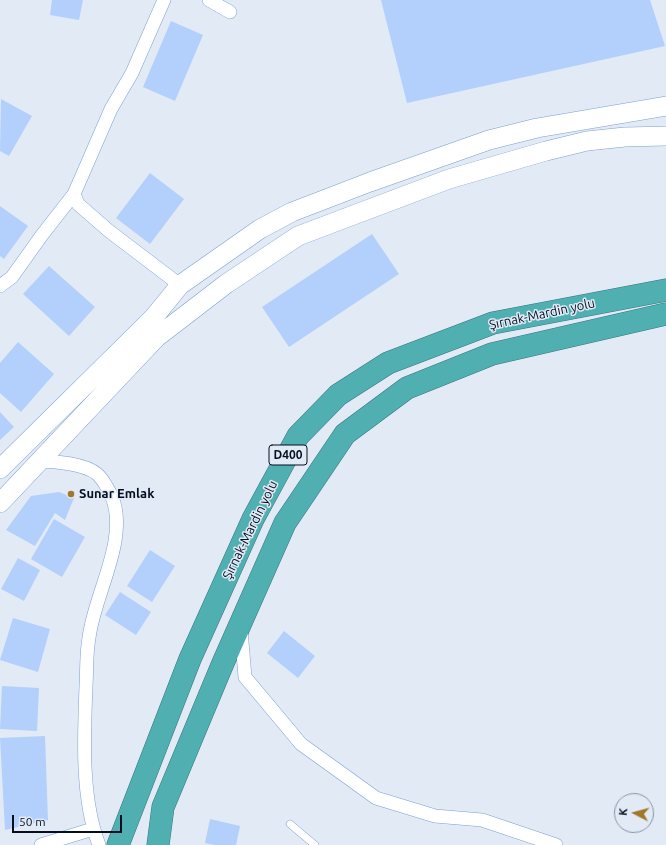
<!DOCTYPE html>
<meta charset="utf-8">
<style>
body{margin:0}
#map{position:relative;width:666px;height:845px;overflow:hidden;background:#e2eaf5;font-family:Ubuntu,sans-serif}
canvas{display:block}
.north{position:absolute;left:614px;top:793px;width:40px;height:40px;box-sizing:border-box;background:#e2eaf5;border:1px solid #8992a0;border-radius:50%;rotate:276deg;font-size:11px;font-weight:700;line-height:16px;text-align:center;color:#030e21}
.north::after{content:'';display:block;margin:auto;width:14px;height:18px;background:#a37628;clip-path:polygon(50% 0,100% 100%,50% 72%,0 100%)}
.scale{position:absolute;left:12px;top:815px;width:110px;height:18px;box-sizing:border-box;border:2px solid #030e21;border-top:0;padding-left:5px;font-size:12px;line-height:14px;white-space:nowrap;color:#030e21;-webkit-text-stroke:3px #e2eaf5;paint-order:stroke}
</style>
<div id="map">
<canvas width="666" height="845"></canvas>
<div class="north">K</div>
<div class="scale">50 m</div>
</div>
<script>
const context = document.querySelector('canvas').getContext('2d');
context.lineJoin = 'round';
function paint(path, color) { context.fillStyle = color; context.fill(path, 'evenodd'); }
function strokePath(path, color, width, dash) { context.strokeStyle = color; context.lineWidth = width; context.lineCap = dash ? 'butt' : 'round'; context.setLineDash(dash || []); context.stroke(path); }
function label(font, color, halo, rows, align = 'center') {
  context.font = font + ' Ubuntu,sans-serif'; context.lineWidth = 3; context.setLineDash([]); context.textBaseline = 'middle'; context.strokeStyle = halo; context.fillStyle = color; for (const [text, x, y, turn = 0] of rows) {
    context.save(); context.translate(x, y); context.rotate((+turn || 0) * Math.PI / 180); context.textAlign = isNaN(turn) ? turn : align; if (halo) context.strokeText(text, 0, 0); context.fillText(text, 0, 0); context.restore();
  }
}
paint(new Path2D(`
 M 52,0 L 83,0 L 79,20 L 50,15 Z
 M 381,0 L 650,0 L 665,46 L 407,103 Z
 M 171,21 L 203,35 L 175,101 L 143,87 Z
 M 1,99 L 32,116 L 9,156 L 0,151 Z
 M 150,173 L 184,199 L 150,244 L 116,218 Z
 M 0,206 L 28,226 L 4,259 L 0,256 Z
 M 372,234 L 399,274 L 289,347 L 262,307 Z
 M 49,266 L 95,307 L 69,336 L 23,294 Z
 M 18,342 L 54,374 L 21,412 L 0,393 L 0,363 Z
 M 0,412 L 14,427 L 0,440 Z
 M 59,492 L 74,498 L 65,520 L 55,513 L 35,546 L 6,530 L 31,496 Z
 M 54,519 L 85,537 L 62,577 L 31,559 Z
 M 150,550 L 175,566 L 152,602 L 127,586 Z
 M 18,558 L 40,570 L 24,601 L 1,589 Z
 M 120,592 L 151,612 L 136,635 L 105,615 Z
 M 13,618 L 50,629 L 38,672 L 0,660 Z
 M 284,631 L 315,656 L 298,678 L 267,653 Z
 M 2,686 L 39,688 L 37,731 L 0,729 Z
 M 45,736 L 48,820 L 5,830 L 0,738 Z
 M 210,819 L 240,826 L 236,845 L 215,845 L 205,843 Z`), '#b2d0fb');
const lane = new Path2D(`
 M 290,824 L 315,845`);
const street = new Path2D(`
 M 209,0 L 230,12
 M 74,194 L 78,204 L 109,231 L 180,285
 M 0,286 L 12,277 L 42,235 L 74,194 L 111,109 L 132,73 L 164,0
 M 39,461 C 54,461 86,464 97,474 C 102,478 109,490 112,497 C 129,540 94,594 89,638 C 86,654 87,670 86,686 C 84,737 81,798 99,845
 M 241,630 L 245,677 L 301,744 L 376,798 L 435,816 L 482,820 L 556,845
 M 41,845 L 93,829`);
const secondary = new Path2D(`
 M 0,469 L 154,317 L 180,285 L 260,229 L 292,212 L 370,182 L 489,140 L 537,128 L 666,106
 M 0,503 L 157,337 L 226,284 L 298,236 L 449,179 L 546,151 L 587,141 L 625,137 L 666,136`);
const highway = new Path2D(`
 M 118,845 L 190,659 L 253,519 L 298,436 L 338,395 L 388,363 L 493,323 L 666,290
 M 158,845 L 163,807 L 223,663 L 285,523 L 345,434 L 407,388 L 492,354 L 666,314`);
strokePath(lane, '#7b9fd3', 8);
strokePath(street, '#7b9fd3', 14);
strokePath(secondary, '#7b9fd3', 20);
strokePath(highway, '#35777f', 23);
strokePath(lane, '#fff', 7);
strokePath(street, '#fff', 13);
strokePath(secondary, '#fff', 19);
strokePath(highway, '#50afb1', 22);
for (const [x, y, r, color] of [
 [71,494,4,"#a37628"]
]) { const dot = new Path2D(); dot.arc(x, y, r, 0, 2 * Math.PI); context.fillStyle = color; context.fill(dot); strokePath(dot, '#e2eaf5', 1.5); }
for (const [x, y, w] of [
 [288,455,38]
]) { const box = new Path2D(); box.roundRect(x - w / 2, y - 10, w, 20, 3); context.fillStyle = '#e2eaf5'; context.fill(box); strokePath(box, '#030e21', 1); }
label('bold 12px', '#030e21', null, [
 ["D400",288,455]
]);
label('13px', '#030e21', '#e2eaf5', [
 ["Şırnak-Mardin yolu",542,314,-12],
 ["Şırnak-Mardin yolu",250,530,-64]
]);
label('bold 13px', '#030e21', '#e2eaf5', [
 ["Sunar Emlak",79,494]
], 'left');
</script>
